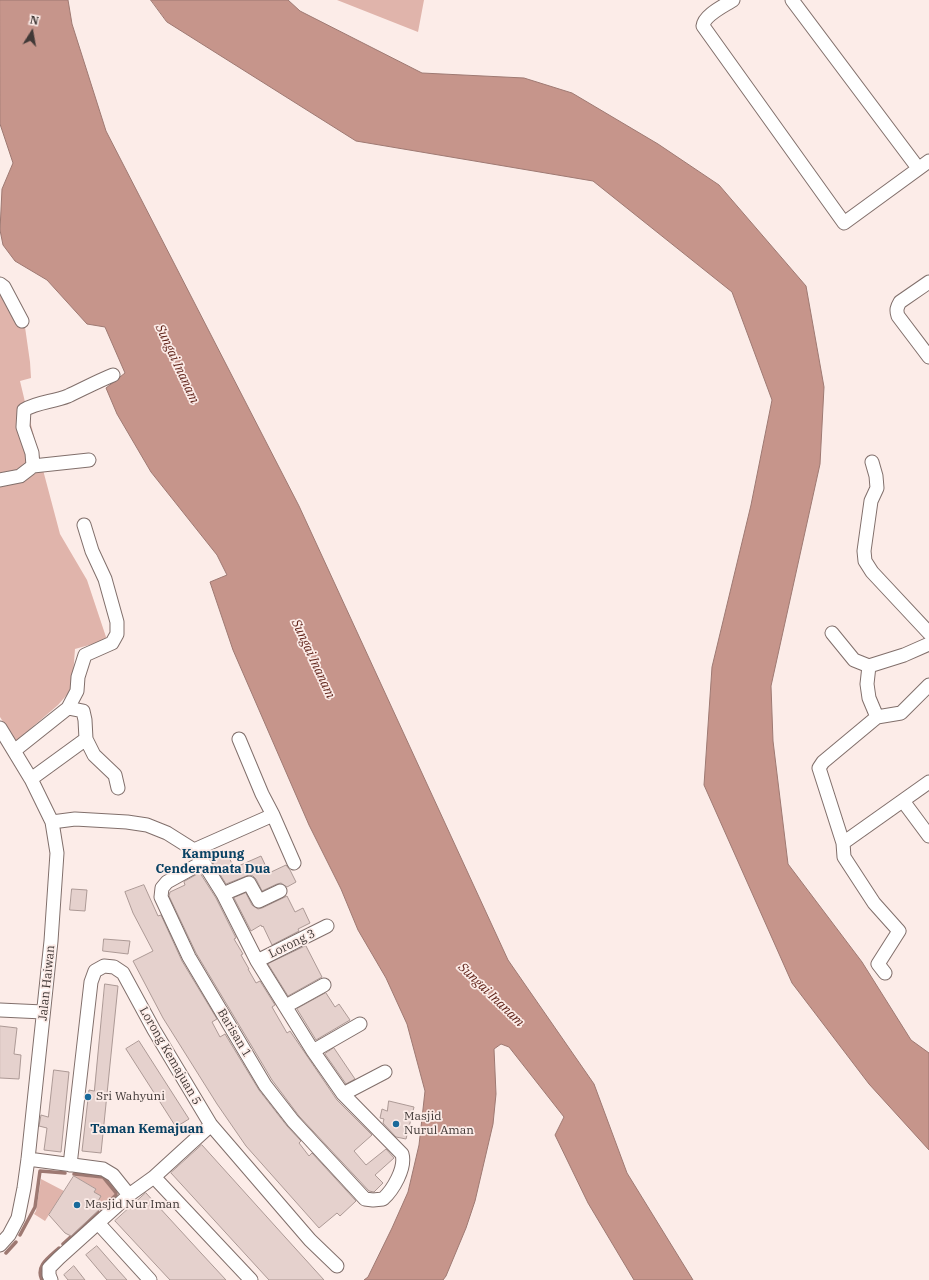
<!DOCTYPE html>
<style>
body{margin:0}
#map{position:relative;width:929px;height:1280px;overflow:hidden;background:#fcece8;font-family:"IBM Plex Serif",serif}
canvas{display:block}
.north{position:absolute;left:12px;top:12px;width:40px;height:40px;-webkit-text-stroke:3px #fcece8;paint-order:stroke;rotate:11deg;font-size:11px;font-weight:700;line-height:16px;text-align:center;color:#413937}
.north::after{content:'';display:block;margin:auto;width:14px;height:18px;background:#413937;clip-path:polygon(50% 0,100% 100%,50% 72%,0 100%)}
</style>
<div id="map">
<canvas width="929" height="1280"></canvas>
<div class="north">N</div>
</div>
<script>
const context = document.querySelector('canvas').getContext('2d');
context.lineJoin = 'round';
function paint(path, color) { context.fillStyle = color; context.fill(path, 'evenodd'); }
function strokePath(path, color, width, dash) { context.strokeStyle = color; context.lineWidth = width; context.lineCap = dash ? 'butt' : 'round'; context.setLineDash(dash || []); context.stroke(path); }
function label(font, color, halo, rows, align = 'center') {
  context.font = font + ' "IBM Plex Serif",serif'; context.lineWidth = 3.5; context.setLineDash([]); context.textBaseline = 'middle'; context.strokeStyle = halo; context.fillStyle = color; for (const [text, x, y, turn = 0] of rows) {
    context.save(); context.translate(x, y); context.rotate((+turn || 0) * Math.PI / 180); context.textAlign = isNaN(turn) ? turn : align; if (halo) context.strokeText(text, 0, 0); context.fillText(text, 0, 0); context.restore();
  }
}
paint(new Path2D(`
 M 337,0 L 424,0 L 418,32 Z
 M 0,282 L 10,285 L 22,306 L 30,362 L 31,378 L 20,381 L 25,402 L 60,534 L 87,580 L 107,640 L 75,649 L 72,689 L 58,705 L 23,735 L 14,748 L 7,728 L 0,717 Z
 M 74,1176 L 102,1178 L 115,1194 L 102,1206 L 97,1203 L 94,1192 L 96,1189 Z
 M 41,1179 L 64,1191 L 45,1221 L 34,1214 L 36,1211 Z`), '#e0b4ab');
const water = new Path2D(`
 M 0,0 L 68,0 L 72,24 L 106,131 L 299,506 L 508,960 L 594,1084 L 627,1173 L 693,1280 L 634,1280 L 588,1203 L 555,1135 L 564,1117 L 509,1047 L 501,1044 L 494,1049 L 496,1094 L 493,1124 L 475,1201 L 466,1228 L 446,1276 L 443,1280 L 364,1280 L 368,1277 L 392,1228 L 408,1192 L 419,1145 L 425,1091 L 407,1024 L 386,978 L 358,930 L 341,889 L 309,825 L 233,650 L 210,582 L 227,575 L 217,555 L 151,472 L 117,414 L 106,388 L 125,373 L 105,327 L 87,324 L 47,280 L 15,261 L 3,245 L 0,230 L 2,189 L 13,163 L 0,124 Z
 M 151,0 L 288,0 L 300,11 L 422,73 L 524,78 L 572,93 L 658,144 L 719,185 L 806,286 L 824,387 L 820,464 L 771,686 L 773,741 L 788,864 L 862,962 L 911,1040 L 929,1053 L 929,1150 L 869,1084 L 792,983 L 704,785 L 712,667 L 751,505 L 772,400 L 732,292 L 593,181 L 356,141 L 167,22 Z`);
paint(water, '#c6958b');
strokePath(water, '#9e7972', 1);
strokePath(new Path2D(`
 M 74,1174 L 103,1177 L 116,1193 L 116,1195 L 101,1209
 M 20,1235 L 35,1207 L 40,1171 L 65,1173
 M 63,1244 L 98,1212
 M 6,1253 L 16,1242
 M 42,1280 C 35,1266 49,1257 59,1248`), '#9e7972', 3.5);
const building = new Path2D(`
 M 226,851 L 234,868 L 261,856 L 269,873 L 286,865 L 290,870 L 296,882 L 287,887 L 281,883 L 277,884 L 262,891 L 256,879 L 253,876 L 249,875 L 226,884 L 210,858 Z
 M 200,873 L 216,898 L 236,938 L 234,939 L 243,954 L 241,955 L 249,969 L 248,969 L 256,983 L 260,981 L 275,1005 L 272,1007 L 287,1033 L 290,1031 L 337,1100 L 372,1135 L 354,1151 L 366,1165 L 386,1149 L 394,1158 L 375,1175 L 383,1183 L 374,1192 L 369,1191 L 299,1116 L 272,1080 L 196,953 L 169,896 L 170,892 L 185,885 L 184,882 Z
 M 144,885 L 158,916 L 161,915 L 182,961 L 217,1019 L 212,1022 L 220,1037 L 225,1034 L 259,1090 L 287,1126 L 301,1141 L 299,1143 L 309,1156 L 312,1153 L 356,1201 L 340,1216 L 337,1213 L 319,1228 L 246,1146 L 217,1104 L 163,1018 L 133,961 L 153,951 L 133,913 L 125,892 Z
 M 72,889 L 87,890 L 85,911 L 70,910 Z
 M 246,893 L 252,905 L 258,909 L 262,908 L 283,898 L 287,896 L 295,912 L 303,908 L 310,923 L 298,929 L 299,931 L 272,945 L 263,926 L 262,927 L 261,925 L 251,931 L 234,898 Z
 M 104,939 L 130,941 L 128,954 L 103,951 Z
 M 306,946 L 322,977 L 288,996 L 268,964 Z
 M 105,984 L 118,986 L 101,1153 L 82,1151 L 89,1090 L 94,1091 Z
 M 326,993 L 335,1007 L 339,1004 L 350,1020 L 316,1040 L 297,1009 Z
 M 0,1026 L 17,1028 L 14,1054 L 21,1055 L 19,1079 L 0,1078 Z
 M 139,1041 L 189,1119 L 176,1127 L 126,1049 Z
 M 334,1048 L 355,1079 L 346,1084 L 325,1054 Z
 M 54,1070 L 69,1072 L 61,1152 L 44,1150 L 47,1128 L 39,1126 L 41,1115 L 48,1117 Z
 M 389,1101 L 414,1107 L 406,1139 L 396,1137 L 383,1123 L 384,1119 L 380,1118 L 382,1109 L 387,1111 Z
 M 202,1145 L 285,1237 L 324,1280 L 269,1280 L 171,1173 Z
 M 74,1176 L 96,1189 L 94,1192 L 101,1196 L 97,1203 L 102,1207 L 71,1236 L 65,1233 L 49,1215 Z
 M 146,1193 L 201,1253 L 226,1280 L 170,1280 L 115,1221 Z
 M 97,1246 L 118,1270 L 127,1280 L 107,1280 L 86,1255 Z
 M 74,1266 L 85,1280 L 68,1280 L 64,1275 Z`);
paint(building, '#e5d1cd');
strokePath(building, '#ac9995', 1);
const minor = new Path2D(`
 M 733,0 C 724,6 704,15 703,26 L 844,223 L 929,161
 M 792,0 L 918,168
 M 929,282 L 900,302 C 897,307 896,310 898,316 L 929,357
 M 0,284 L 4,287 L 22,321
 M 872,462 L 876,476 L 877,488 L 871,501 L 864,551 L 865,561 L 872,572 L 929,633
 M 33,466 L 89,460
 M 0,480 L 20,476 L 33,466 L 32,453 L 23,427 L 24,410 C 37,402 53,402 68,396 C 83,389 98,381 113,375
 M 832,633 L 854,660 L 869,666
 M 929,644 L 904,655 L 869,666 L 867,684 L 869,698 L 877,717 L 901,713 L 929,685
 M 68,708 L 83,711 L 85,720 L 86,739 L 94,755 L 115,775 L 118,788
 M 877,717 L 823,762 L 819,768 L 843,843 L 929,782
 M 0,728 L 31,779 L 52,822 L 57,853 L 51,941 L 28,1159 L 24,1188 L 18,1218 L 9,1235 L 0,1245
 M 239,739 L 262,794 L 273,815
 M 14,751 L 68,708 L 77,691 L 78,677 L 85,655 L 112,643 L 117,634 L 117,622 L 105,579 L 92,551 L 84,525
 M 31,779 L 86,739
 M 903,801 L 929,836
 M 52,822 L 75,819 L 127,822 L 147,825 L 167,833 L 194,850 L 203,862 L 223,894 L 257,961 L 313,1051 L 343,1094 L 402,1154 C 406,1168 393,1190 383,1199 L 373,1200 L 365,1199 L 293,1121 L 265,1085 L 189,957 L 161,897 L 162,888 L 167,882 L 203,862
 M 843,843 L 844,857 L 874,903 L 899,931 L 878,964 L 885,973
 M 194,850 L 273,815 L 294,863
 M 223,894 L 249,883 L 259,901 L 280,891
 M 257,961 L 327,926
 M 286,1006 L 324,985
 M 0,1010 L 43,1012
 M 313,1051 L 360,1024
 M 343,1094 L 385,1072
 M 28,1159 L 103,1169 L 113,1175 L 129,1195
 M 70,1165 L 91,982 L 95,971 L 104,966 L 114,967 L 123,973 L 154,1030 L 211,1125 L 310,1240 L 337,1266
 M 154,1177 L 251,1280
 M 98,1223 L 150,1280
 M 51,1280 L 49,1275 L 49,1268 L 59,1258 L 129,1195 L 154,1177 L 211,1125`);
strokePath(minor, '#816f6b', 15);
strokePath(minor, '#fff', 13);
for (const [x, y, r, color] of [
 [88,1097,4,"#196a9b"],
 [396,1124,4,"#196a9b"],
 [77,1205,4,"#196a9b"]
]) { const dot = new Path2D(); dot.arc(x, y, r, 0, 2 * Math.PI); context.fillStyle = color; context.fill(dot); strokePath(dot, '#fcece8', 1.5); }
label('12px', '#413937', '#fcece8', [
 ["Lorong 3",292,944,-26],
 ["Jalan Haiwan",47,983,-84],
 ["Barisan 1",234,1033,59],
 ["Lorong Kemajuan 5",170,1056,60]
]);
label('12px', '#413937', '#fcece8', [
 ["Sri Wahyuni",96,1097],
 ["Masjid",404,1117],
 ["Nurul Aman",404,1131],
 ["Masjid Nur Iman",85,1205]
], 'left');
label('italic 13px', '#602319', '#fcece8', [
 ["Sungai Inanam",177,364,65],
 ["Sungai Inanam",313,659,65],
 ["Sungai Inanam",491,995,44]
]);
label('bold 13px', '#084163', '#fcece8', [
 ["Kampung",213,854],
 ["Cenderamata Dua",213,869],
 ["Taman Kemajuan",147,1129]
]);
</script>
